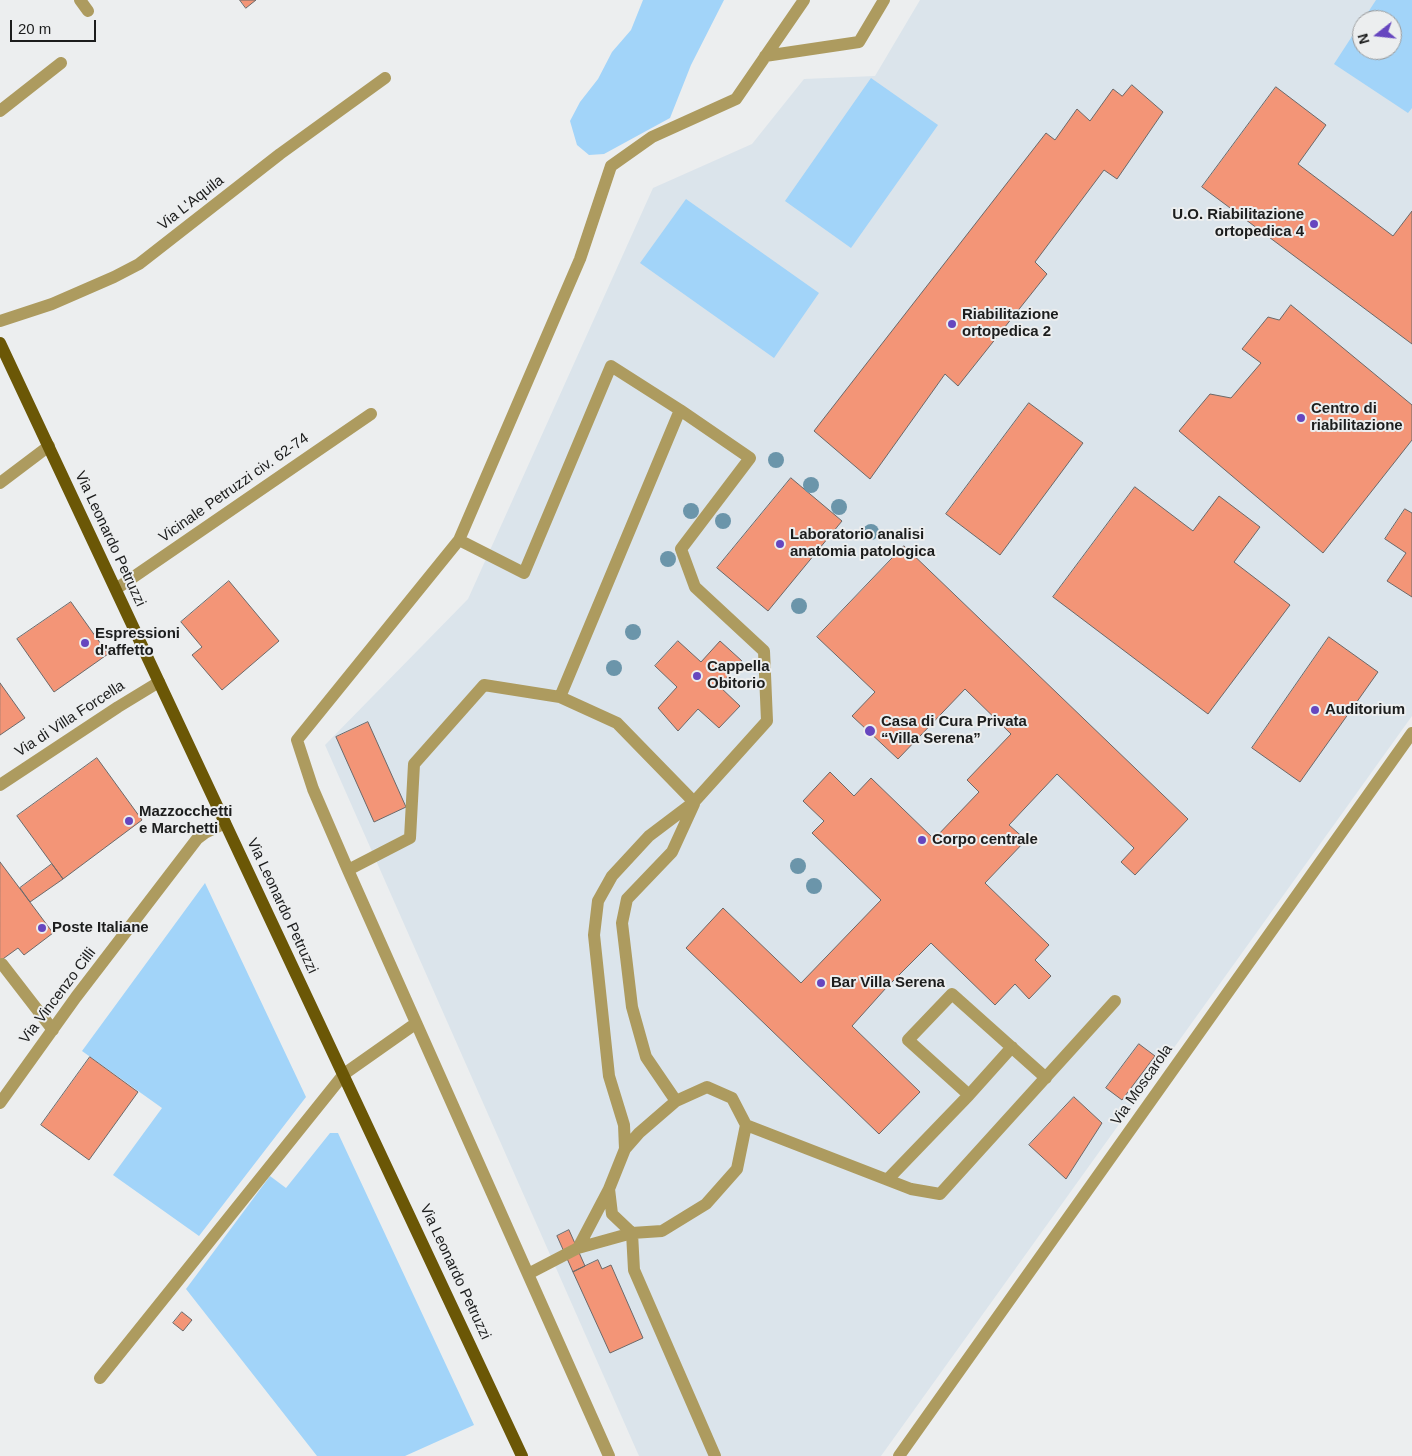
<!DOCTYPE html>
<meta charset="utf-8">
<style>
body{margin:0}
#map{position:relative;width:1412px;height:1456px;overflow:hidden;background:#eceeef;font-family:Helvetica,sans-serif}
canvas{display:block}
.north{position:absolute;left:1352px;top:10px;width:50px;height:50px;box-sizing:border-box;background:#eceeef;border:1px solid #999a9b;border-radius:50%;rotate:254deg;font-size:14px;font-weight:700;line-height:20px;text-align:center;color:#1c1d1d}
.north::after{content:'';display:block;margin:auto;width:18px;height:22px;background:#6646bf;clip-path:polygon(50% 0,100% 100%,50% 72%,0 100%)}
.scale{position:absolute;left:10px;top:20px;width:86px;height:22px;box-sizing:border-box;border:2px solid #1c1d1d;border-top:0;padding-left:6px;font-size:15px;line-height:18px;white-space:nowrap;color:#1c1d1d;-webkit-text-stroke:4px #eceeef;paint-order:stroke}
</style>
<div id="map">
<canvas width="1412" height="1456"></canvas>
<div class="north">N</div>
<div class="scale">20 m</div>
</div>
<script>
const context = document.querySelector('canvas').getContext('2d');
context.lineJoin = 'round';
function paint(path, color) { context.fillStyle = color; context.fill(path, 'evenodd'); }
function strokePath(path, color, width, dash) { context.strokeStyle = color; context.lineWidth = width; context.lineCap = dash ? 'butt' : 'round'; context.setLineDash(dash || []); context.stroke(path); }
function label(font, color, halo, rows, align = 'center') {
  context.font = font + ' Helvetica,sans-serif'; context.lineWidth = 4; context.setLineDash([]); context.textBaseline = 'middle'; context.strokeStyle = halo; context.fillStyle = color; for (const [text, x, y, turn = 0] of rows) {
    context.save(); context.translate(x, y); context.rotate((+turn || 0) * Math.PI / 180); context.textAlign = isNaN(turn) ? turn : align; if (halo) context.strokeText(text, 0, 0); context.fillText(text, 0, 0); context.restore();
  }
}
paint(new Path2D(`
 M 920,0 L 1412,0 L 1412,716 L 881,1456 L 639,1456 L 325,745 L 468,599 L 653,188 L 752,144 L 804,79 L 875,76 ZM 1362,20 L 1392,20 L 1392,50 L 1362,50 Z`), '#dbe4eb');
paint(new Path2D(`
 M 643,0 L 724,0 L 691,65 L 670,118 L 604,154 L 589,155 L 577,145 L 570,121 L 580,102 L 598,79 L 612,52 L 631,30 Z
 M 1376,0 L 1412,0 L 1412,108 L 1408,113 L 1334,64 L 1362,21 L 1362,50 L 1392,50 L 1392,20 L 1363,20 Z
 M 871,78 L 938,125 L 851,248 L 785,201 Z
 M 686,199 L 819,293 L 774,358 L 640,263 Z
 M 205,883 L 306,1097 L 199,1236 L 113,1175 L 162,1108 L 82,1051 Z
 M 330,1133 L 338,1133 L 474,1425 L 405,1456 L 317,1456 L 186,1289 L 270,1176 L 286,1188 Z`), '#a2d4f9');
const building = new Path2D(`
 M 240,0 L 256,0 L 246,8 Z
 M 1132,85 L 1163,112 L 1117,179 L 1104,170 L 1035,262 L 1047,274 L 958,386 L 945,374 L 870,479 L 814,431 L 1046,133 L 1055,140 L 1077,109 L 1090,121 L 1113,89 L 1122,96 Z
 M 1276,87 L 1326,125 L 1298,164 L 1393,236 L 1412,211 L 1412,344 L 1202,187 Z
 M 1291,305 L 1412,405 L 1412,440 L 1323,553 L 1179,431 L 1210,394 L 1231,398 L 1261,363 L 1242,349 L 1268,317 L 1279,320 Z
 M 1029,403 L 1083,443 L 1000,555 L 946,514 Z
 M 791,478 L 842,521 L 768,611 L 717,568 Z
 M 1135,487 L 1193,531 L 1219,496 L 1260,527 L 1234,562 L 1290,605 L 1208,714 L 1053,597 Z
 M 1405,509 L 1412,513 L 1412,597 L 1387,581 L 1406,553 L 1385,539 Z
 M 904,546 L 1188,819 L 1135,875 L 1121,862 L 1134,848 L 1057,774 L 1009,825 L 1026,840 L 985,883 L 1049,945 L 1035,960 L 1051,976 L 1029,999 L 1015,984 L 995,1005 L 931,943 L 886,988 L 852,1026 L 920,1092 L 879,1134 L 686,948 L 723,908 L 801,983 L 881,900 L 812,833 L 824,821 L 803,801 L 830,772 L 854,796 L 871,778 L 934,839 L 979,792 L 967,780 L 1011,734 L 965,689 L 898,759 L 852,716 L 875,692 L 817,637 Z
 M 229,581 L 279,641 L 222,690 L 192,655 L 202,647 L 181,622 Z
 M 71,602 L 108,654 L 54,692 L 17,639 Z
 M 1329,637 L 1378,672 L 1300,782 L 1252,748 Z
 M 678,641 L 701,662 L 720,641 L 742,661 L 719,686 L 740,706 L 719,728 L 698,709 L 678,731 L 658,708 L 677,687 L 655,666 Z
 M 0,683 L 25,718 L 0,735 Z
 M 368,722 L 406,807 L 374,822 L 336,737 Z
 M 97,758 L 142,820 L 63,879 L 17,816 Z
 M 0,862 L 53,933 L 24,955 L 18,948 L 0,961 Z
 M 52,864 L 63,879 L 30,902 L 20,888 Z
 M 1139,1044 L 1155,1056 L 1122,1100 L 1106,1088 Z
 M 90,1057 L 138,1092 L 89,1160 L 41,1125 Z
 M 1074,1097 L 1102,1123 L 1066,1179 L 1029,1145 Z
 M 569,1230 L 585,1266 L 573,1272 L 557,1236 Z
 M 598,1260 L 602,1269 L 611,1265 L 643,1338 L 610,1353 L 573,1272 Z
 M 182,1312 L 192,1320 L 183,1331 L 173,1323 Z`);
paint(building, '#f39577');
strokePath(building, '#6c6969', 1);
strokePath(new Path2D(`
 M 80,0 L 88,11
 M 765,56 L 859,42 L 884,0
 M 0,111 L 61,63
 M 0,321 L 52,304 L 114,277 L 139,264 L 280,154 L 385,78
 M 0,483 L 49,446
 M 459,540 L 524,573 L 611,366 L 680,410 L 750,458 L 681,549 L 695,587 L 764,651 L 767,721 L 694,802 L 649,836 L 612,876 L 598,901 L 594,935 L 609,1076 L 624,1125 L 625,1149
 M 116,589 L 371,414
 M 560,697 L 680,410
 M 0,785 L 118,707 L 159,682
 M 348,870 L 410,838 L 414,764 L 484,685 L 560,697 L 617,723 L 694,802
 M 2,964 L 53,1030
 M 707,1087 L 732,1098 L 746,1125 L 737,1169 L 706,1204 L 662,1231 L 632,1233 L 612,1214 L 609,1189 L 625,1149 L 639,1133 L 676,1101 Z
 M 969,1095 L 1012,1047
 M 676,1101 L 646,1057 L 632,1007 L 622,923 L 627,899 L 672,852 L 694,804
 M 0,1103 L 76,997 L 197,839 L 205,833 L 225,823
 M 746,1125 L 911,1189 L 940,1194 L 1115,1001
 M 888,1179 L 969,1095 L 908,1040 L 952,994 L 1046,1078
 M 578,1248 L 609,1189
 M 528,1274 L 578,1248 L 632,1233 L 634,1270 L 715,1456
 M 100,1378 L 344,1074 L 415,1024
 M 609,1456 L 348,870 L 313,789 L 297,740 L 459,540 L 580,259 L 611,166 L 652,137 L 736,99 L 804,0
 M 899,1456 L 1412,733`), '#ad9b5f', 12);
strokePath(new Path2D(`
 M 0,343 L 522,1456`), '#6b5706', 12);
context.fillStyle = '#6b95aa';
for (const [x, y] of [
 [776,460],
 [811,485],
 [839,507],
 [691,511],
 [723,521],
 [871,532],
 [668,559],
 [799,606],
 [633,632],
 [614,668],
 [798,866],
 [814,886]
]) { context.beginPath(); context.arc(x, y, 8, 0, 2 * Math.PI); context.fill(); }
for (const [x, y, r, color] of [
 [1314,224,5,"#6646bf"],
 [952,324,5,"#6646bf"],
 [1301,418,5,"#6646bf"],
 [780,544,5,"#6646bf"],
 [85,643,5,"#6646bf"],
 [697,676,5,"#6646bf"],
 [1315,710,5,"#6646bf"],
 [870,731,6,"#6646bf"],
 [129,821,5,"#6646bf"],
 [922,840,5,"#6646bf"],
 [42,928,5,"#6646bf"],
 [821,983,5,"#6646bf"]
]) { const dot = new Path2D(); dot.arc(x, y, r, 0, 2 * Math.PI); context.fillStyle = color; context.fill(dot); strokePath(dot, '#eceeef', 2); }
label('15px', '#1c1d1d', '#eceeef', [
 ["Via L'Aquila",191,203,-38],
 ["Vicinale Petruzzi civ. 62-74",234,488,-35],
 ["Via Leonardo Petruzzi",110,539,65],
 ["Via di Villa Forcella",70,719,-33],
 ["Via Leonardo Petruzzi",282,906,65],
 ["Via Vincenzo Cilli",58,996,-53],
 ["Via Moscarola",1142,1085,-55],
 ["Via Leonardo Petruzzi",455,1272,65]
]);
label('bold 15px', '#1c1d1d', '#eceeef', [
 ["U.O. Riabilitazione",1304,215,"right"],
 ["ortopedica 4",1304,232,"right"],
 ["Riabilitazione",962,315],
 ["ortopedica 2",962,332],
 ["Centro di",1311,409],
 ["riabilitazione",1311,426],
 ["Laboratorio analisi",790,535],
 ["anatomia patologica",790,552],
 ["Espressioni",95,634],
 ["d'affetto",95,651],
 ["Cappella",707,667],
 ["Obitorio",707,684],
 ["Auditorium",1325,710],
 ["Casa di Cura Privata",881,722],
 ["“Villa Serena”",881,739],
 ["Mazzocchetti",139,812],
 ["e Marchetti",139,829],
 ["Corpo centrale",932,840],
 ["Poste Italiane",52,928],
 ["Bar Villa Serena",831,983]
], 'left');
</script>
